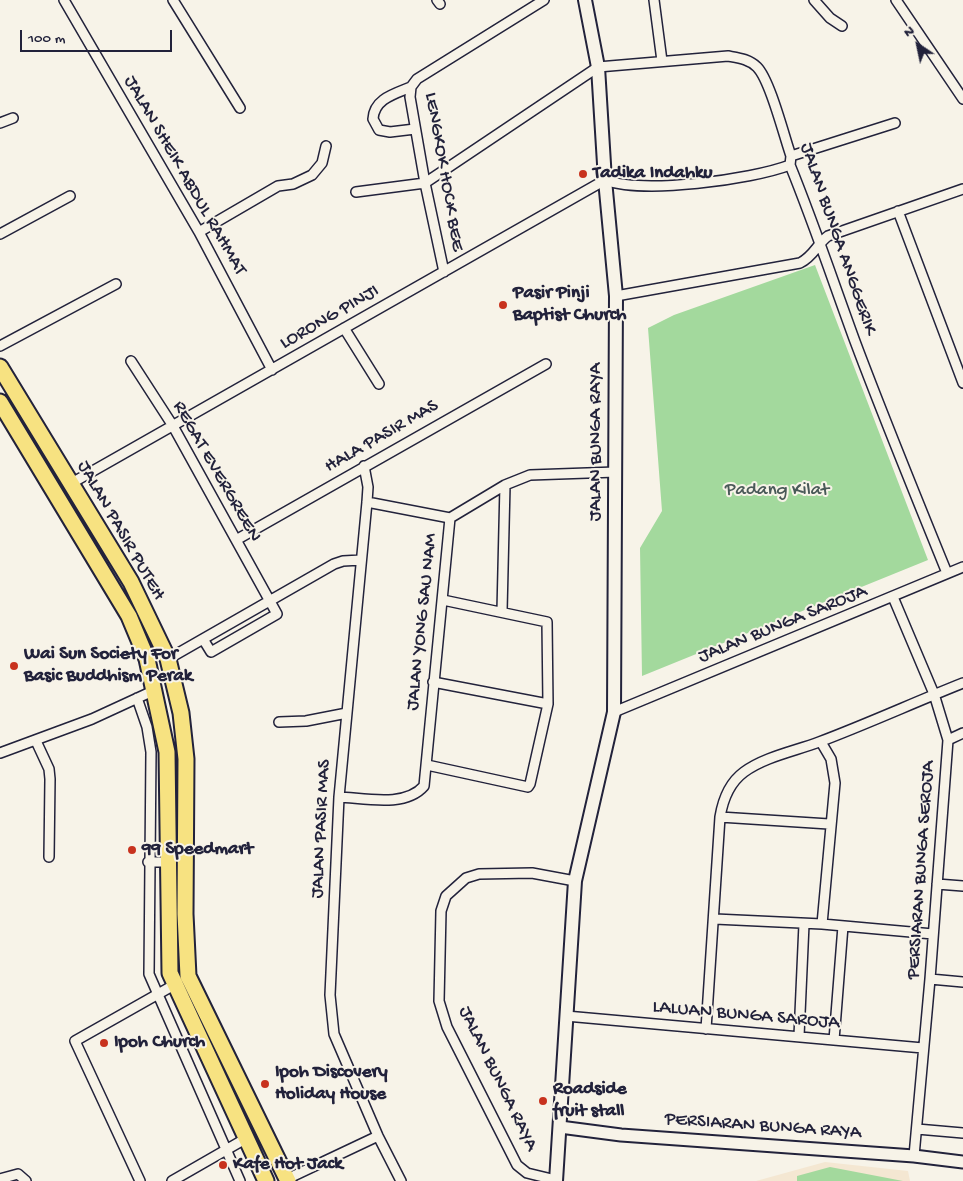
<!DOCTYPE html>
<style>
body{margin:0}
#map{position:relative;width:963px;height:1181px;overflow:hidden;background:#f7f3e8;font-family:"Gochi Hand",sans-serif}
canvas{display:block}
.north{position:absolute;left:893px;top:20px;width:50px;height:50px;-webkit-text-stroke:4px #f7f3e8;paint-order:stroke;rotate:326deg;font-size:14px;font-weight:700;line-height:20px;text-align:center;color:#22223b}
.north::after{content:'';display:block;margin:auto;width:18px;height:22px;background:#22223b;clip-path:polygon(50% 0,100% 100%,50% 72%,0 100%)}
.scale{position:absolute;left:20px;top:30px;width:152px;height:22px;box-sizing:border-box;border:2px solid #22223b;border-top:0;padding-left:6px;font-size:15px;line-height:18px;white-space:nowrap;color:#22223b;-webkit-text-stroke:4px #f7f3e8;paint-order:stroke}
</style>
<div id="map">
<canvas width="963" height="1181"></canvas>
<div class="north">N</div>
<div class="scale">100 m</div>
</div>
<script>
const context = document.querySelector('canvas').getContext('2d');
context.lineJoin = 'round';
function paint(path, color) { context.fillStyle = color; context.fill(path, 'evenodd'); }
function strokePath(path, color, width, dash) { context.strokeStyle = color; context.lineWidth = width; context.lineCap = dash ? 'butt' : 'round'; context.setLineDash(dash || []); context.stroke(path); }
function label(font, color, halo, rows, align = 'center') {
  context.font = font + ' "Gochi Hand",sans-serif'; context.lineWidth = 4; context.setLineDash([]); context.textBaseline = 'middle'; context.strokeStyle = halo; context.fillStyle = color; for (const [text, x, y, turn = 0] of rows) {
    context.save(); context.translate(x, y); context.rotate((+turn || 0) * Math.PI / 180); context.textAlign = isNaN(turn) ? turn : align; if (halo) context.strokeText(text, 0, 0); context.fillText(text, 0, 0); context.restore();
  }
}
paint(new Path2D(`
 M 825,1162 L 908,1171 L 910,1181 L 756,1181 Z`), '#f4e7d2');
paint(new Path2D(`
 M 815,265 L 928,560 L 642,676 L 640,548 L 662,511 L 648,328 L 674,315 Z
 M 830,1167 L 903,1181 L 797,1181 L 797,1176 Z`), '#a3d99d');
const minor = new Path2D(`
 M 64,0 L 199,232 L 272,370
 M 173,0 L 240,108
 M 437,0 L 440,4
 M 654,0 L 662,61
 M 814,0 L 830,18 L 842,26
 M 896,0 L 963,99
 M 411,87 C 394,94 374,99 373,119 L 379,130 L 390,132 L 415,129
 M 0,123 L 13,118
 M 791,156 L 895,123
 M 356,192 L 425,183 L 598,67 L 728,56 C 739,58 749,59 757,67 C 770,80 784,136 791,156 L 790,165 C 814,224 834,284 856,344 C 885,421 916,497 947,573
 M 898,211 L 963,383
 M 199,232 L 278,186 L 293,184 L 312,175 L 322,163 L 326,146
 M 0,234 L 70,196
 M 444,272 L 425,183 L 410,97 L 411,87 L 417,79 L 544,0
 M 616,296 L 800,263 C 814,256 817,244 828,236 L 963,189
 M 344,328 L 379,384
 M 0,346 L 116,284
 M 131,361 L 173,426 L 277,614 L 211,652 L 203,639
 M 364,466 L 368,487 L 367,502 L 339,797 L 330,995 L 334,1034 L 378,1136 L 401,1181
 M 70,484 L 605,180 C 644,194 750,180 790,165
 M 367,502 L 450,518
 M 236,540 L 546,364
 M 893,597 L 934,694 L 948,740 L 930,979 L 914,1156
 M 443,600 L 547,622 L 548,704
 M 502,611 L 505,485
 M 168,659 L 334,564 L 343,561 L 361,560
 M 137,698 L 147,727 L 151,752 L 149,974 L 240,1181
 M 614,712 L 963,567
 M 279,722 L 306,721 L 347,713
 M 948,740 L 963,733
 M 36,741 L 49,769 L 50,779 L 49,857
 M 821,742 L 831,759 L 835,783 L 822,924
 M 0,753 L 92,719 L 155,690
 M 427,765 L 528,787 L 530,784 L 548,704 L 433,682
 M 339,797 C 364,798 405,808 424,786 L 450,518 L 505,485 L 530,475 L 616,472
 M 720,817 L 829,824
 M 148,862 L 168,862
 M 937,884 L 963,886
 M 715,919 L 822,924 L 933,934
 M 930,979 L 963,982
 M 566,1016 L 923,1048
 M 706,1029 L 720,817 C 723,799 729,783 744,772 C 764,757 795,751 819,742 C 867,724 915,702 963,683
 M 799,1036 L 804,924
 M 834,1040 L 843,926
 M 917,1129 L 963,1133
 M 0,1179 L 18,1174 L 26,1181
 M 287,1179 L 378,1136
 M 556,1180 L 527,1173 L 517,1165 L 447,1027 L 439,1001 L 441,911 L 446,896 L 466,878 L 479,874 L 532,873 L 575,881
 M 140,1181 L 75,1041 L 174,985
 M 172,1181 L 245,1139`);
const tertiary = new Path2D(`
 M 560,1127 L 621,1135 L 914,1156 L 963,1162`);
const secondary = new Path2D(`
 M 556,1181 L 575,881 L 614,712 L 616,296 L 605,180 L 598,67 L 585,0`);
const primary = new Path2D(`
 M 0,367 L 131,582 L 168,659 L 181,713 L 186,759 L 185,914 L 188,976 L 288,1181
 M 0,402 L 129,616 L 147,659 L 167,752 L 170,973 L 266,1181`);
strokePath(minor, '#22223b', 12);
strokePath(tertiary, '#22223b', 15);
strokePath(secondary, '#22223b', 16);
strokePath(primary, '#22223b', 19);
strokePath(minor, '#f7f3e8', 9);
strokePath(tertiary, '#f7f3e8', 11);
strokePath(secondary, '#f7f3e8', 12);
strokePath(primary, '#f7e281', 15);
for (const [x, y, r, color] of [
 [583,174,5,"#c8321e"],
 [503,305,5,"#c8321e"],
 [14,666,5,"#c8321e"],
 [132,850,5,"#c8321e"],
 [104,1043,5,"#c8321e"],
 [265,1084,5,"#c8321e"],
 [543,1101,5,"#c8321e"],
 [223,1165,5,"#c8321e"]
]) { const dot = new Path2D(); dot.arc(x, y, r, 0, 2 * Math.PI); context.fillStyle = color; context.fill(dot); strokePath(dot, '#f7f3e8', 2); }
label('19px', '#22223b', '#f7f3e8', [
 ["LENGKOK HOCK BEE",443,172,80],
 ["JALAN SHEIK ABDUL RAHMAT",184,176,60],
 ["JALAN BUNGA ANGGERIK",837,239,71],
 ["LORONG PINJI",330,318,-30],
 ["HALA PASIR MAS",382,437,-30],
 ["JALAN BUNGA RAYA",597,442,-90],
 ["REGAT EVERGREEN",216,472,60],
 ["JALAN PASIR PUTEH",120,531,60],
 ["JALAN YONG SAU NAM",423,622,-84],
 ["JALAN BUNGA SAROJA",783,625,-22],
 ["JALAN PASIR MAS",322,829,-87],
 ["PERSIARAN BUNGA SEROJA",922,870,-86],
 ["LALUAN BUNGA SAROJA",746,1016,5],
 ["JALAN BUNGA RAYA",497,1079,64],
 ["PERSIARAN BUNGA RAYA",763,1127,4]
]);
label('bold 19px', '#22223b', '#f7f3e8', [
 ["Tadika Indahku",593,174],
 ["Pasir Pinji",513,294],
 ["Baptist Church",513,316],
 ["Wai Sun Society For",24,655],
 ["Basic Buddhism Perak",24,677],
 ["99 Speedmart",142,850],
 ["Ipoh Church",114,1043],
 ["Ipoh Discovery",275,1073],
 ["Holiday House",275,1095],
 ["Roadside",553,1090],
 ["fruit stall",553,1112],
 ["Kafe Hot Jack",233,1165]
], 'left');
label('19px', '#495958', '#f7f3e8', [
 ["Padang Kilat",777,491]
]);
</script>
